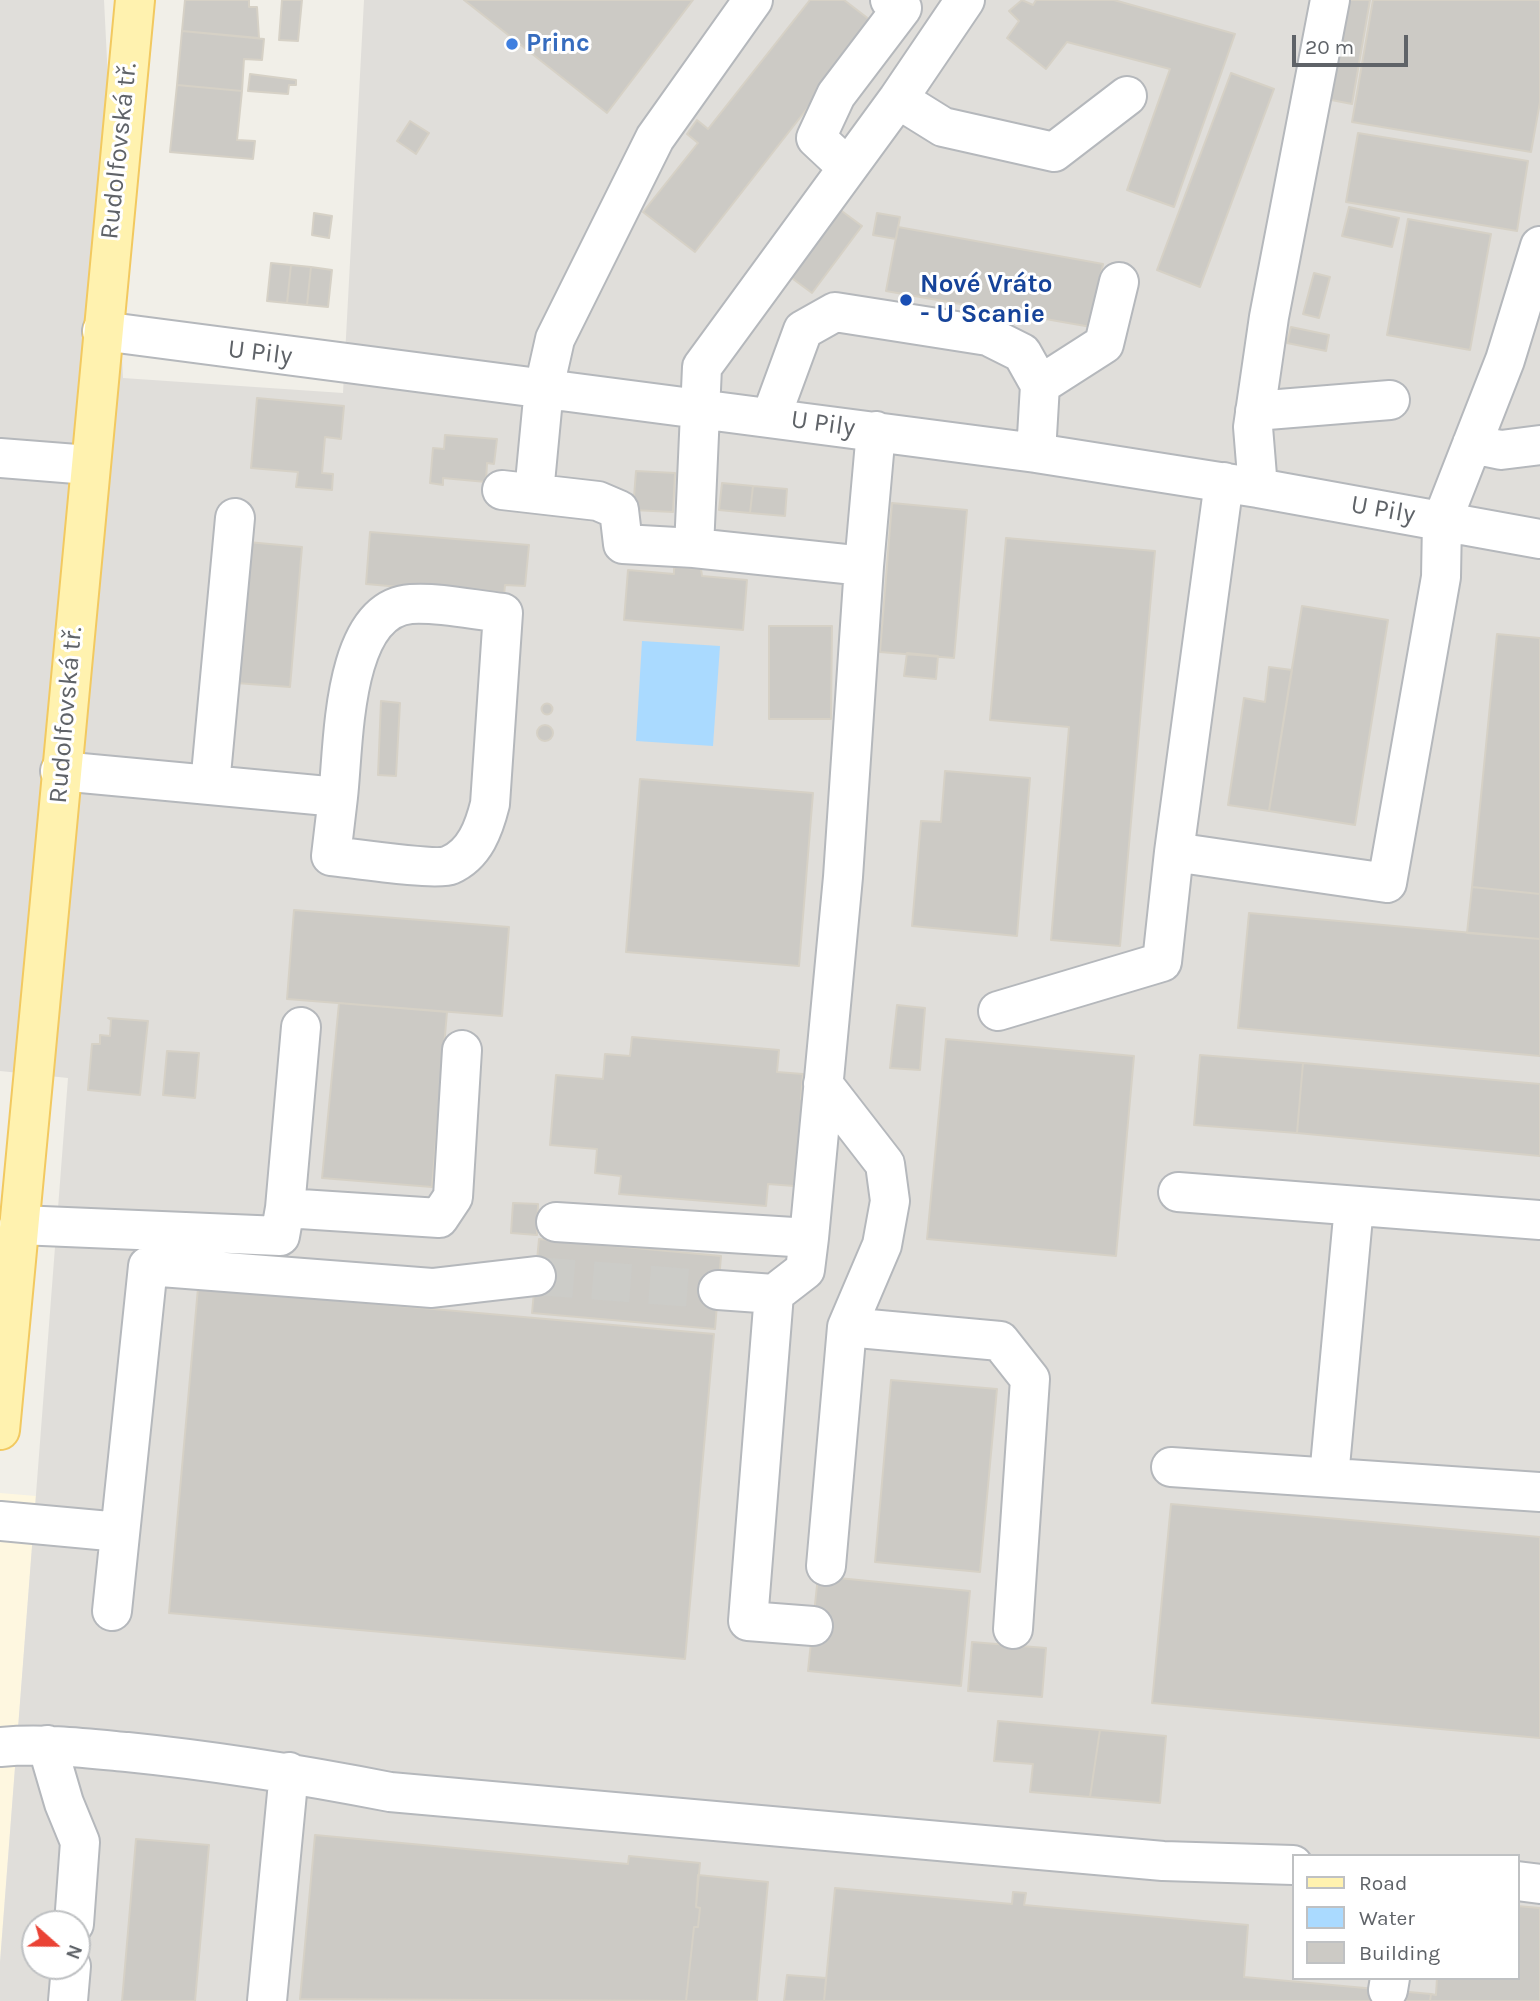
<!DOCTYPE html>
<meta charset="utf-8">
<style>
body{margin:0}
#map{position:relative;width:1540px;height:2001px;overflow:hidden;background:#f1efe8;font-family:Karla,sans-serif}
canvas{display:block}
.legend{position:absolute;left:1292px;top:1854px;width:228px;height:126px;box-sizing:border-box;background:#fff;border:2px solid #bfc1c3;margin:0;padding:9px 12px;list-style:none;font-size:21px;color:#5f6368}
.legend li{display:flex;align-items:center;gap:14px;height:35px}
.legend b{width:35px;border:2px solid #bfc1c3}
.north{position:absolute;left:21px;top:1910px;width:70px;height:70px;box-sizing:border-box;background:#fff;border:2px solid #bfc1c3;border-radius:50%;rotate:111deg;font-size:19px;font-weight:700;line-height:28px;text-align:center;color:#5f6368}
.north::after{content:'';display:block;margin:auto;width:24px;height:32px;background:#ea4335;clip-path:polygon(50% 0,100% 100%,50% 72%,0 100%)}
.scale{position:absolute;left:1292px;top:35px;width:116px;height:32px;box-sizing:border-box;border:4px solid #5f6368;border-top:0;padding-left:9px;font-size:21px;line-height:24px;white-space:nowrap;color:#5f6368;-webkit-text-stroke:5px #fff;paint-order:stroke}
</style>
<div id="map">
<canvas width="1540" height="2001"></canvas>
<ul class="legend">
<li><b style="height:9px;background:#fff2af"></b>Road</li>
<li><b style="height:19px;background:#aadaff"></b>Water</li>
<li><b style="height:19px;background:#cccac5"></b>Building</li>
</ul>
<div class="north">N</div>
<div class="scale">20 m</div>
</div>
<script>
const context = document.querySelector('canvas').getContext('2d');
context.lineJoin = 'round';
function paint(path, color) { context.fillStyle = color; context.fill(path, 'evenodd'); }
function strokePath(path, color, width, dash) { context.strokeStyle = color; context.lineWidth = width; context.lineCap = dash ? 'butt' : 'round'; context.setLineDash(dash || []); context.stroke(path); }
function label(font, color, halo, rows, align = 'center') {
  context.font = font + ' Karla,sans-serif'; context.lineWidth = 6; context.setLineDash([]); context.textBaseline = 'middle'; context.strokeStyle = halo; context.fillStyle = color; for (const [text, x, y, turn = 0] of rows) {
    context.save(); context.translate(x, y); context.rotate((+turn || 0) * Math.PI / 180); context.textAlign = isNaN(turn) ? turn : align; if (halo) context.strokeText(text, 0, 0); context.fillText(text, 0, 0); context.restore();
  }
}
paint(new Path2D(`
 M 0,1493 L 36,1496 L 0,1962 Z`), '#fef7e0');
paint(new Path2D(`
 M 0,0 L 104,0 L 123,378 L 343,393 L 364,0 L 1540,0 L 1540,2001 L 0,2001 L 0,1962 L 68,1078 L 0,1071 ZM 1293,1856 L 1517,1856 L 1517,1978 L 1293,1978 ZM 35,1924 L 77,1924 L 77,1966 L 35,1966 Z`), '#e0deda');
paint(new Path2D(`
 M 642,641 L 720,646 L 713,746 L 636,741 Z`), '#aadaff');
const building = new Path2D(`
 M 185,0 L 249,0 L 249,7 L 257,7 L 259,38 L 182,31 Z
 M 282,0 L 302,0 L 298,41 L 279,40 Z
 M 464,0 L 693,0 L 607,113 Z
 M 810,0 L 844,0 L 874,23 L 695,252 L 643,212 L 698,143 L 687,134 L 697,120 L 708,129 Z
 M 1022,0 L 1033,5 L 1036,0 L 1114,0 L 1235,34 L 1174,207 L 1127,190 L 1170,69 L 1067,42 L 1046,69 L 1007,38 L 1019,21 L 1009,11 Z
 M 1337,0 L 1370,0 L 1352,104 L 1321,98 Z
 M 1373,0 L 1540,0 L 1540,102 L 1531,152 L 1352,122 Z
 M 182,31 L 264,39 L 262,60 L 244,59 L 242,91 L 177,85 Z
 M 1231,73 L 1274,89 L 1200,287 L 1157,270 Z
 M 250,74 L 296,80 L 296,85 L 289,85 L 288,94 L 248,91 Z
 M 177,85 L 242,91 L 237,140 L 255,141 L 253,159 L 170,152 Z
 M 410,121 L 429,133 L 416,154 L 397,141 Z
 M 1358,133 L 1528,161 L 1517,231 L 1346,202 Z
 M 1349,207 L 1399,218 L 1392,247 L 1342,236 Z
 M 839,209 L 862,226 L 812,293 L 789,276 Z
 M 314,213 L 332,216 L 329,238 L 312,235 Z
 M 877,213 L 900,217 L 896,239 L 873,235 Z
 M 1408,219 L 1491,234 L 1470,350 L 1387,335 Z
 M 898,227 L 1103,264 L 1091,327 L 886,291 Z
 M 271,263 L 291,265 L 287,303 L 267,301 Z
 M 291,265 L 311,267 L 307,305 L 287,303 Z
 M 311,267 L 332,270 L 328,307 L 307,305 Z
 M 1314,273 L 1330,277 L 1319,318 L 1303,314 Z
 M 1291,327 L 1329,335 L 1326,351 L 1287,343 Z
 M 257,398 L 344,406 L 341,439 L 325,437 L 322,473 L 333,474 L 332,490 L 296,487 L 298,472 L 251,468 Z
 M 445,435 L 497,439 L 494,464 L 487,463 L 486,482 L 443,478 L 443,485 L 430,483 L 433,448 L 444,449 Z
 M 636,471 L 675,473 L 673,512 L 633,510 Z
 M 722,483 L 753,486 L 750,513 L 719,510 Z
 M 753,486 L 787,489 L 785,516 L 750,513 Z
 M 892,503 L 967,510 L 954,658 L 880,652 Z
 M 370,532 L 529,545 L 525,586 L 505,585 L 504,596 L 366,584 Z
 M 1006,538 L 1155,551 L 1120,946 L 1051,940 L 1069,727 L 990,720 Z
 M 248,542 L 302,547 L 290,687 L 236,683 Z
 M 674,567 L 701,569 L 702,576 L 747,580 L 743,630 L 624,620 L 628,570 L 674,574 Z
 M 1302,606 L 1388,620 L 1355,825 L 1269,811 Z
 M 769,626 L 832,626 L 831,719 L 769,719 Z
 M 1497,634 L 1540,638 L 1540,894 L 1472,887 Z
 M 907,653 L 938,656 L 936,679 L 904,676 Z
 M 1269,667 L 1292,670 L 1269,811 L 1228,805 L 1244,698 L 1265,702 Z
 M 381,701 L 400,703 L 396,776 L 378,775 Z
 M541.5 709a5.5 5.5 0 1 1 11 0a5.5 5.5 0 1 1-11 0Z
 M537 733a8 8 0 1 1 16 0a8 8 0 1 1-16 0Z
 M 945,771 L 1030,778 L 1017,936 L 912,926 L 921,821 L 941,822 Z
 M 640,779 L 813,793 L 799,966 L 626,952 Z
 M 1472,887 L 1540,894 L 1540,939 L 1467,933 Z
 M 294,910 L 509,927 L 502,1016 L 287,999 Z
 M 1249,913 L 1540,939 L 1540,1056 L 1238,1028 Z
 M 339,1003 L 447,1012 L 432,1187 L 322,1178 Z
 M 897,1005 L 925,1008 L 920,1070 L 890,1068 Z
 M 108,1018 L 148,1021 L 140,1095 L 88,1090 L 92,1044 L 100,1044 L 100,1035 L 110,1036 L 111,1020 Z
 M 632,1037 L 779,1050 L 777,1072 L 803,1074 L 801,1099 L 806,1100 L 801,1161 L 796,1161 L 794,1186 L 768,1184 L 766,1206 L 619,1194 L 621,1176 L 595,1173 L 597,1149 L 550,1145 L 556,1075 L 603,1079 L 605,1054 L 630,1056 Z
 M 946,1039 L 1134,1056 L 1116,1256 L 927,1239 Z
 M 167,1051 L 199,1053 L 195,1098 L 163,1095 Z
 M 1200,1055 L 1303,1063 L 1297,1133 L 1194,1125 Z
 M 1303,1063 L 1540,1084 L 1540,1156 L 1297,1133 Z
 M 513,1203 L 538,1204 L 537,1235 L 511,1233 Z
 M 539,1239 L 721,1256 L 715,1329 L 532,1313 Z
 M 198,1288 L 714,1334 L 685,1659 L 169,1613 Z
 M 891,1380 L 997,1389 L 980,1572 L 875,1562 Z
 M 1171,1504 L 1540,1537 L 1540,1738 L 1152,1703 Z
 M 818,1576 L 970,1591 L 961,1686 L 808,1671 Z
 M 972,1642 L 1046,1648 L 1042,1697 L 968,1691 Z
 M 998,1721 L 1100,1730 L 1090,1797 L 1030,1792 L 1033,1764 L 994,1761 Z
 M 1100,1730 L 1166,1736 L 1160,1803 L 1090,1797 Z
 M 315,1835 L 628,1864 L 629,1856 L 700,1863 L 696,1907 L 700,1908 L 698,1927 L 694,1927 L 686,2001 L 300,1999 Z
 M 136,1839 L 209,1845 L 195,2001 L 122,2001 Z
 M 698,1875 L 768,1882 L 757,2001 L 686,2001 L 694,1927 L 698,1927 L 700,1908 L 696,1907 Z
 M 835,1888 L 1012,1904 L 1013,1892 L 1026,1893 L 1024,1905 L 1248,1925 L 1244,1977 L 1431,1994 L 1430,2001 L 824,2001 Z
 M 1517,1906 L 1540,1908 L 1540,2001 L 1430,2001 L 1431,1994 L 1436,1995 L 1437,1978 L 1517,1978 Z
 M 787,1975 L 826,1978 L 824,2001 L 784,2001 Z`);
paint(building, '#cccac5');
strokePath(building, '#d6d1c6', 2);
strokePath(new Path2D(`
 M 536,1276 L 718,1290`), '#ccccc8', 38, [38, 19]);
const minor = new Path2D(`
 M 898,99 L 943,127 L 1054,152 L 1127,96
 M 847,167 L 816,138 L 836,95 L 902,8 L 890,0
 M 102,331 L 1036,453 L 1258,488 L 1540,539
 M 1040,385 L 1104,344 L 1119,282
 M 1255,411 L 1390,400
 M 771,417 L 803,330 L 835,312 L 988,336 L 1022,353 L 1040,385 L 1036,453
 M 1472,444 L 1501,450 L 1540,445
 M 0,458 L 89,465
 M 1224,482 L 1174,852 L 1387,883 L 1441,577 L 1442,521 L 1505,360 L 1540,246
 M 1258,488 L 1253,427 L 1269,317 L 1330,0
 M 502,490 L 598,501 L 619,510 L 623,544 L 694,548
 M 534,493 L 544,388 L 555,339 L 655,138 L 753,0
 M 864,566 L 876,431
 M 60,771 L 338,797 C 344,746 341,609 411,604 C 440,602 474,610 503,613 L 490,804 C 484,828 475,854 450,865 C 437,871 351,858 331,856 L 338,797
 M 210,785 L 235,518
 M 998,1011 L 1162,962 L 1174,852
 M 823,1084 L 885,1164 L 890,1201 L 882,1245 L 847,1327 L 826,1566
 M 1178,1192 L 1540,1220
 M 285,1208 L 301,1027
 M 556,1222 L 809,1238
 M 19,1225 L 280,1236 L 285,1208 L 439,1218 L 453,1197 L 462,1050
 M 718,1290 L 774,1294
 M 847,1327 L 1000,1341 L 1030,1379 L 1013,1629
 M 1171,1467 L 1540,1492
 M 1329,1477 L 1354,1206
 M 0,1521 L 120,1532
 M 112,1611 L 148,1266 L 432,1288 L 536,1276
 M 813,1626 L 748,1621 L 774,1294 L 805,1270 L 809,1238 L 843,877 L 864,566 L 694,548 L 702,367 L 898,99 L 965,0
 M 47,1745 L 64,1803 L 80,1842 L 74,1924
 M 0,1747 C 43,1743 85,1748 127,1752 C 216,1761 303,1775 390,1792 L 1163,1861 L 1293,1865
 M 1517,1881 L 1540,1884
 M 1388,1990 L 1390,1978
 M 68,2001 L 71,1966
 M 267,2001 L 289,1772`);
const major = new Path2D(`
 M 0,1430 L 135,0`);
strokePath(minor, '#b5b8bc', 42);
strokePath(major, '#f2c960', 42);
strokePath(minor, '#fff', 38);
strokePath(major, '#fff2af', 38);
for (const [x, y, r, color] of [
 [512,44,7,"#3f7fe0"],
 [906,300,7,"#1a4fb4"]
]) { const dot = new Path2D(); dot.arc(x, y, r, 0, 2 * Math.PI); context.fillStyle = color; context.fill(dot); strokePath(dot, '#fff', 2.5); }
label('bold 26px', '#366cbe', '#fff', [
 ["Princ",526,44]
], 'left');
label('26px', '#5f6368', '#fff', [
 ["Rudolfovská tř.",119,151,-84],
 ["U Pily",260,353,7],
 ["U Pily",823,424,8],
 ["U Pily",1383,510,10],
 ["Rudolfovská tř.",66,715,-85]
]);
label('bold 26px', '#164399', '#fff', [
 ["Nové Vráto",920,285],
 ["- U Scanie",920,315]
], 'left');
</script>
